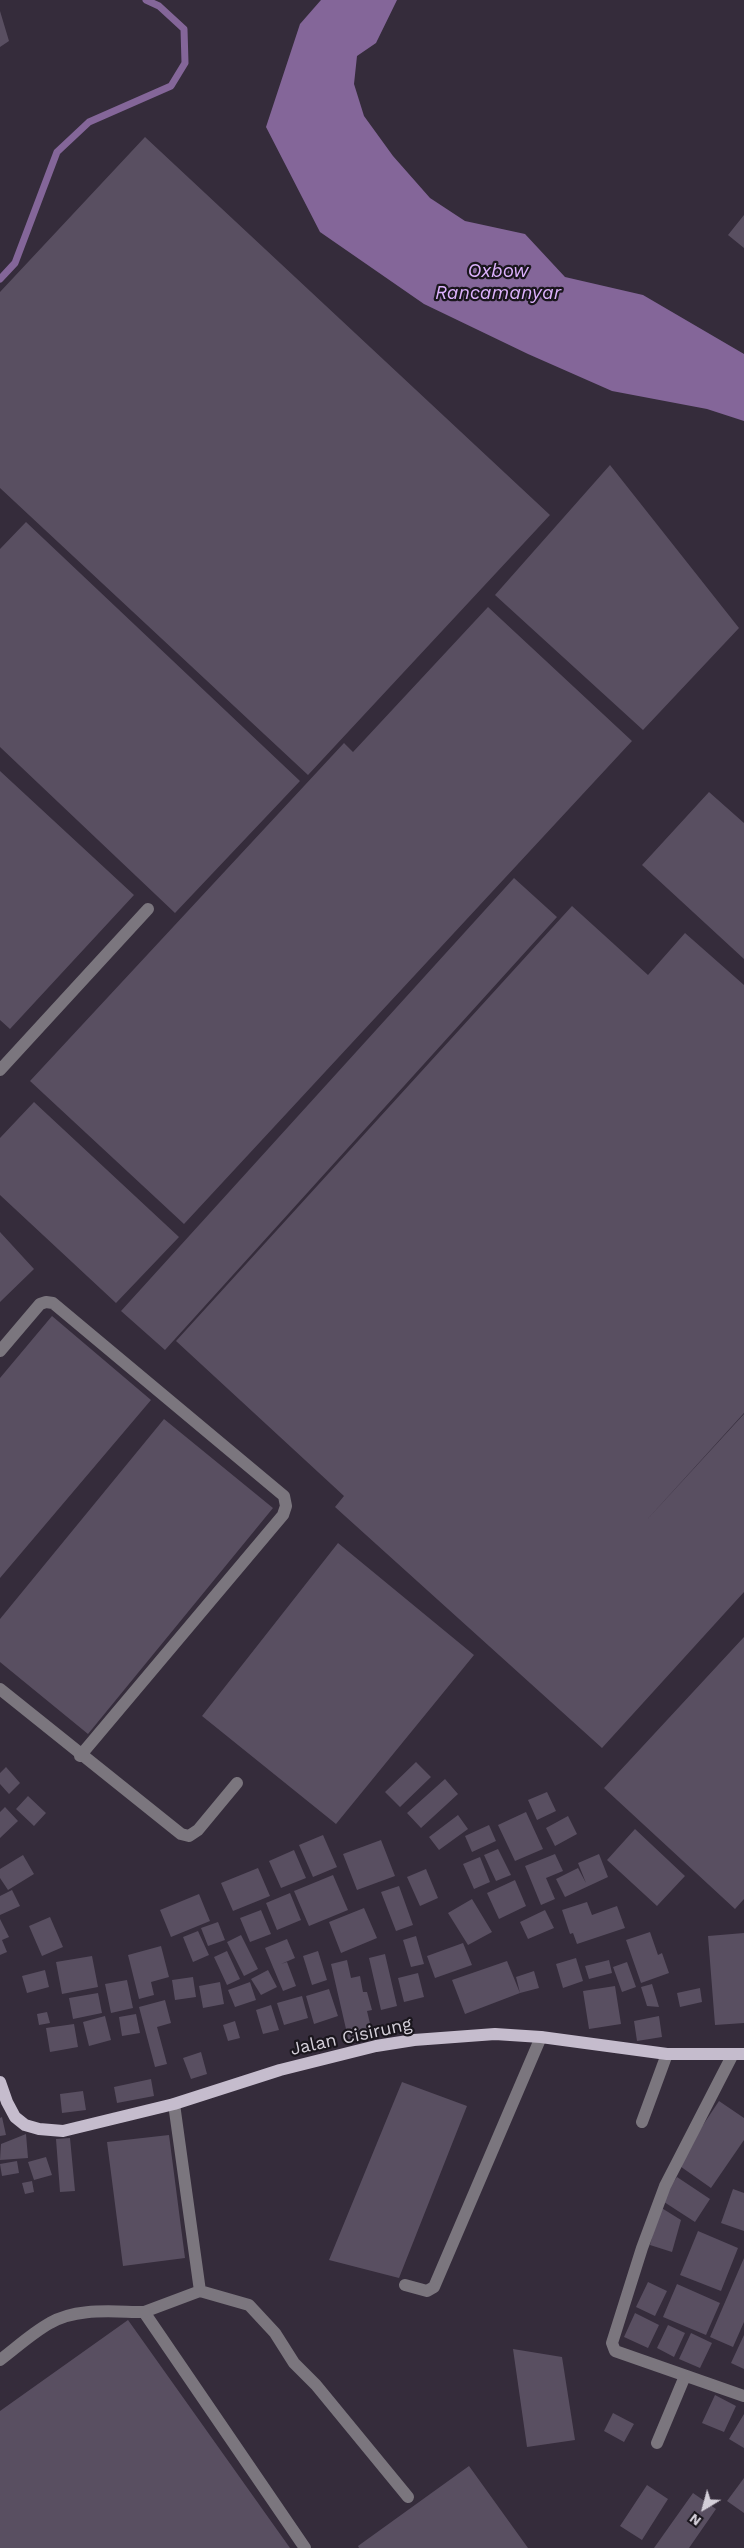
<!DOCTYPE html>
<style>
body{margin:0}
#map{position:relative;width:744px;height:2548px;overflow:hidden;background:#352c3b;font-family:"Work Sans",sans-serif}
canvas{display:block}
.north{position:absolute;left:679px;top:2483px;width:50px;height:50px;-webkit-text-stroke:4px #1a161d;paint-order:stroke;rotate:217deg;font-size:14px;font-weight:700;line-height:20px;text-align:center;color:#d4cfd9}
.north::after{content:'';display:block;margin:auto;width:18px;height:22px;background:#d4cfd9;clip-path:polygon(50% 0,100% 100%,50% 72%,0 100%)}
</style>
<div id="map">
<canvas width="744" height="2548"></canvas>
<div class="north">N</div>
</div>
<script>
const context = document.querySelector('canvas').getContext('2d');
context.lineJoin = 'round';
function paint(path, color) { context.fillStyle = color; context.fill(path, 'evenodd'); }
function strokePath(path, color, width, dash) { context.strokeStyle = color; context.lineWidth = width; context.lineCap = dash ? 'butt' : 'round'; context.setLineDash(dash || []); context.stroke(path); }
function label(font, color, halo, rows, align = 'center') {
  context.font = font + ' "Work Sans",sans-serif'; context.lineWidth = 4.5; context.setLineDash([]); context.textBaseline = 'middle'; context.strokeStyle = halo; context.fillStyle = color; for (const [text, x, y, turn = 0] of rows) {
    context.save(); context.translate(x, y); context.rotate((+turn || 0) * Math.PI / 180); context.textAlign = isNaN(turn) ? turn : align; if (halo) context.strokeText(text, 0, 0); context.fillText(text, 0, 0); context.restore();
  }
}
paint(new Path2D(`
 M 321,0 L 397,0 L 376,43 L 357,56 L 354,84 L 364,116 L 393,156 L 430,198 L 465,221 L 525,234 L 565,277 L 643,295 L 744,354 L 744,421 L 707,409 L 612,391 L 528,354 L 424,304 L 320,232 L 266,127 L 300,24 Z`), '#846699');
strokePath(new Path2D(`
 M 0,279 L 15,263 L 57,152 L 89,122 L 171,86 L 185,63 L 184,29 L 159,6 L 146,0`), '#846699', 7);
paint(new Path2D(`
 M 0,11 L 9,41 L 0,47 Z
 M 145,137 L 550,515 L 308,775 L 0,488 L 0,292 Z
 M 744,215 L 744,248 L 728,235 Z
 M 610,465 L 739,628 L 643,730 L 495,595 Z
 M 26,522 L 300,781 L 175,913 L 0,747 L 0,549 Z
 M 488,607 L 632,741 L 184,1224 L 30,1081 L 344,743 L 353,752 Z
 M 0,771 L 134,895 L 10,1029 L 0,1020 Z
 M 709,792 L 744,823 L 744,959 L 642,865 Z
 M 514,878 L 557,917 L 165,1350 L 121,1311 Z
 M 572,906 L 648,975 L 685,933 L 744,985 L 744,1413 L 643,1524 L 744,1414 L 744,1592 L 602,1748 L 335,1507 L 344,1496 L 176,1341 Z
 M 34,1102 L 179,1237 L 116,1303 L 0,1195 L 0,1138 Z
 M 0,1232 L 34,1269 L 0,1302 Z
 M 52,1316 L 151,1400 L 0,1578 L 0,1378 Z
 M 164,1419 L 273,1508 L 88,1734 L 0,1662 L 0,1619 Z
 M 338,1543 L 474,1655 L 336,1824 L 202,1716 Z
 M 744,1637 L 744,1899 L 735,1909 L 604,1788 Z
 M 416,1762 L 431,1777 L 400,1807 L 385,1792 Z
 M 6,1767 L 20,1783 L 9,1794 L 0,1784 L 0,1773 Z
 M 445,1779 L 458,1794 L 421,1828 L 407,1813 Z
 M 547,1792 L 556,1811 L 537,1820 L 528,1800 Z
 M 28,1796 L 46,1813 L 34,1826 L 16,1809 Z
 M 5,1807 L 18,1821 L 0,1838 L 0,1812 Z
 M 526,1812 L 543,1849 L 515,1861 L 498,1825 Z
 M 458,1815 L 468,1829 L 439,1850 L 429,1837 Z
 M 568,1816 L 577,1834 L 555,1846 L 546,1828 Z
 M 489,1825 L 496,1841 L 472,1852 L 465,1836 Z
 M 635,1829 L 685,1876 L 657,1906 L 607,1860 Z
 M 323,1835 L 337,1867 L 313,1877 L 299,1845 Z
 M 381,1840 L 395,1876 L 357,1890 L 343,1854 Z
 M 498,1849 L 511,1875 L 496,1881 L 484,1855 Z
 M 294,1850 L 306,1878 L 281,1888 L 269,1861 Z
 M 555,1854 L 563,1871 L 546,1878 L 555,1899 L 541,1905 L 525,1866 Z
 M 599,1854 L 608,1877 L 565,1897 L 556,1879 L 578,1868 L 586,1883 L 578,1863 Z
 M 23,1855 L 34,1874 L 8,1890 L 0,1878 L 0,1869 Z
 M 480,1857 L 490,1882 L 474,1889 L 463,1864 Z
 M 258,1868 L 270,1896 L 233,1911 L 221,1883 Z
 M 426,1869 L 438,1898 L 420,1906 L 407,1877 Z
 M 333,1875 L 348,1910 L 309,1926 L 294,1891 Z
 M 515,1880 L 526,1906 L 499,1919 L 487,1893 Z
 M 399,1886 L 413,1925 L 396,1931 L 381,1892 Z
 M 12,1890 L 20,1906 L 0,1915 L 0,1896 Z
 M 290,1893 L 301,1920 L 277,1930 L 266,1903 Z
 M 199,1894 L 210,1921 L 171,1937 L 160,1910 Z
 M 472,1899 L 492,1932 L 468,1945 L 448,1913 Z
 M 587,1902 L 592,1915 L 617,1906 L 625,1928 L 577,1944 L 573,1933 L 570,1934 L 562,1910 Z
 M 364,1908 L 377,1938 L 341,1953 L 329,1922 Z
 M 261,1910 L 271,1934 L 250,1942 L 240,1918 Z
 M 545,1910 L 554,1928 L 528,1939 L 520,1922 Z
 M 50,1917 L 63,1947 L 42,1956 L 29,1926 Z
 M 0,1919 L 9,1937 L 2,1940 L 7,1952 L 0,1955 Z
 M 218,1922 L 225,1940 L 208,1946 L 201,1928 Z
 M 198,1931 L 209,1955 L 193,1962 L 183,1937 Z
 M 650,1932 L 658,1955 L 662,1953 L 669,1973 L 641,1983 L 626,1940 Z
 M 744,1933 L 744,2023 L 715,2025 L 708,1936 Z
 M 241,1935 L 258,1969 L 244,1976 L 227,1942 Z
 M 416,1936 L 424,1964 L 411,1967 L 403,1940 Z
 M 287,1939 L 295,1958 L 281,1964 L 287,1962 L 296,1986 L 283,1991 L 265,1948 Z
 M 463,1943 L 472,1965 L 435,1978 L 427,1956 Z
 M 161,1946 L 169,1977 L 151,1982 L 154,1995 L 139,1999 L 128,1955 Z
 M 227,1951 L 240,1979 L 227,1985 L 214,1957 Z
 M 318,1951 L 327,1980 L 312,1985 L 303,1956 Z
 M 385,1954 L 397,2006 L 381,2010 L 369,1958 Z
 M 92,1956 L 98,1987 L 62,1994 L 56,1962 Z
 M 576,1958 L 583,1981 L 563,1988 L 556,1964 Z
 M 347,1960 L 351,1978 L 360,1976 L 363,1992 L 367,1992 L 372,2010 L 367,2011 L 373,2036 L 349,2042 L 331,1964 Z
 M 609,1960 L 612,1973 L 589,1979 L 585,1966 Z
 M 507,1961 L 520,1993 L 465,2014 L 452,1980 Z
 M 627,1962 L 636,1987 L 622,1992 L 613,1967 Z
 M 45,1970 L 49,1987 L 27,1993 L 22,1976 Z
 M 268,1970 L 277,1987 L 261,1995 L 251,1979 Z
 M 534,1971 L 539,1988 L 520,1993 L 516,1977 Z
 M 418,1973 L 424,1997 L 404,2002 L 398,1978 Z
 M 193,1977 L 196,1997 L 175,2000 L 172,1980 Z
 M 127,1980 L 133,2008 L 111,2013 L 105,1984 Z
 M 220,1982 L 224,2004 L 203,2008 L 199,1986 Z
 M 250,1982 L 256,2000 L 235,2007 L 228,1990 Z
 M 652,1984 L 659,2007 L 647,2006 L 641,1987 Z
 M 615,1986 L 621,2024 L 589,2029 L 583,1991 Z
 M 700,1988 L 702,2002 L 680,2007 L 677,1993 Z
 M 329,1989 L 338,2016 L 314,2024 L 306,1996 Z
 M 98,1993 L 102,2013 L 73,2019 L 69,1998 Z
 M 302,1996 L 308,2018 L 284,2025 L 277,2003 Z
 M 165,2000 L 171,2023 L 157,2027 L 167,2064 L 155,2067 L 139,2007 Z
 M 271,2005 L 279,2030 L 263,2034 L 256,2010 Z
 M 47,2012 L 50,2023 L 39,2025 L 37,2014 Z
 M 136,2014 L 140,2033 L 122,2036 L 119,2017 Z
 M 105,2016 L 111,2040 L 89,2046 L 83,2022 Z
 M 659,2016 L 662,2037 L 637,2041 L 634,2021 Z
 M 235,2021 L 240,2038 L 228,2041 L 223,2025 Z
 M 74,2024 L 78,2047 L 50,2052 L 46,2028 Z
 M 201,2052 L 207,2074 L 191,2079 L 183,2058 Z
 M 151,2079 L 154,2096 L 117,2103 L 114,2087 Z
 M 402,2082 L 467,2106 L 399,2278 L 329,2260 Z
 M 83,2091 L 86,2110 L 62,2113 L 60,2094 Z
 M 719,2101 L 744,2118 L 744,2140 L 711,2188 L 677,2164 Z
 M 2,2117 L 6,2135 L 0,2136 L 0,2118 Z
 M 26,2134 L 28,2158 L 0,2160 L 1,2144 Z
 M 169,2135 L 185,2258 L 123,2266 L 107,2142 Z
 M 70,2138 L 75,2191 L 60,2192 L 56,2139 Z
 M 46,2157 L 52,2175 L 34,2180 L 28,2162 Z
 M 17,2161 L 19,2173 L 2,2176 L 0,2164 Z
 M 677,2177 L 710,2199 L 695,2222 L 661,2200 Z
 M 32,2181 L 34,2192 L 25,2194 L 22,2183 Z
 M 733,2189 L 744,2193 L 744,2231 L 721,2223 Z
 M 660,2207 L 681,2220 L 672,2252 L 650,2245 Z
 M 698,2231 L 738,2248 L 721,2291 L 680,2275 Z
 M 744,2258 L 744,2322 L 733,2347 L 710,2337 Z
 M 648,2282 L 667,2291 L 655,2316 L 636,2307 Z
 M 677,2284 L 720,2303 L 706,2335 L 663,2317 Z
 M 635,2313 L 659,2325 L 648,2348 L 624,2337 Z
 M 128,2320 L 290,2548 L 0,2548 L 0,2411 Z
 M 668,2325 L 685,2333 L 674,2357 L 657,2348 Z
 M 691,2333 L 712,2343 L 700,2368 L 679,2359 Z
 M 744,2335 L 744,2369 L 731,2363 Z
 M 513,2349 L 562,2357 L 575,2440 L 527,2447 Z
 M 715,2395 L 736,2406 L 724,2432 L 702,2423 Z
 M 613,2413 L 634,2424 L 624,2442 L 604,2431 Z
 M 744,2414 L 744,2448 L 729,2439 Z
 M 469,2466 L 528,2548 L 359,2548 L 358,2546 Z
 M 744,2478 L 744,2513 L 727,2501 Z
 M 647,2485 L 668,2499 L 642,2540 L 620,2526 Z
 M 693,2493 L 716,2509 L 689,2548 L 654,2548 Z`), '#594f61');
strokePath(new Path2D(`
 M 0,1070 L 148,909
 M 0,1351 L 40,1304 L 46,1302 L 53,1303 L 284,1496 L 286,1506 L 283,1515 L 80,1756
 M 0,1689 L 181,1834 L 189,1836 L 198,1830 L 237,1783
 M 733,2054 L 665,2186 L 642,2248 L 612,2343 L 615,2351 L 744,2396
 M 642,2122 L 667,2054
 M 405,2285 L 427,2291 L 434,2287 L 541,2037
 M 200,2291 L 249,2305 L 275,2333 L 294,2363 L 316,2385 L 408,2497
 M 144,2312 L 200,2291 L 174,2104
 M 0,2360 C 16,2348 32,2333 50,2323 C 77,2307 114,2312 144,2312 L 305,2548
 M 657,2443 L 685,2376`), '#7b767e', 12);
strokePath(new Path2D(`
 M 0,2082 L 7,2102 L 15,2117 L 25,2125 L 39,2129 L 63,2131 L 174,2104 L 280,2070 L 376,2046 L 414,2040 L 495,2034 L 541,2037 L 667,2054 L 744,2054`), '#c5bccd', 12);
label('18px', '#d4cfd9', '#1a161d', [
 ["Jalan Cisirung",351,2037,-12]
]);
label('italic 19px', '#ddb2fd', '#1a161d', [
 ["Oxbow",498,271],
 ["Rancamanyar",498,293]
]);
</script>
